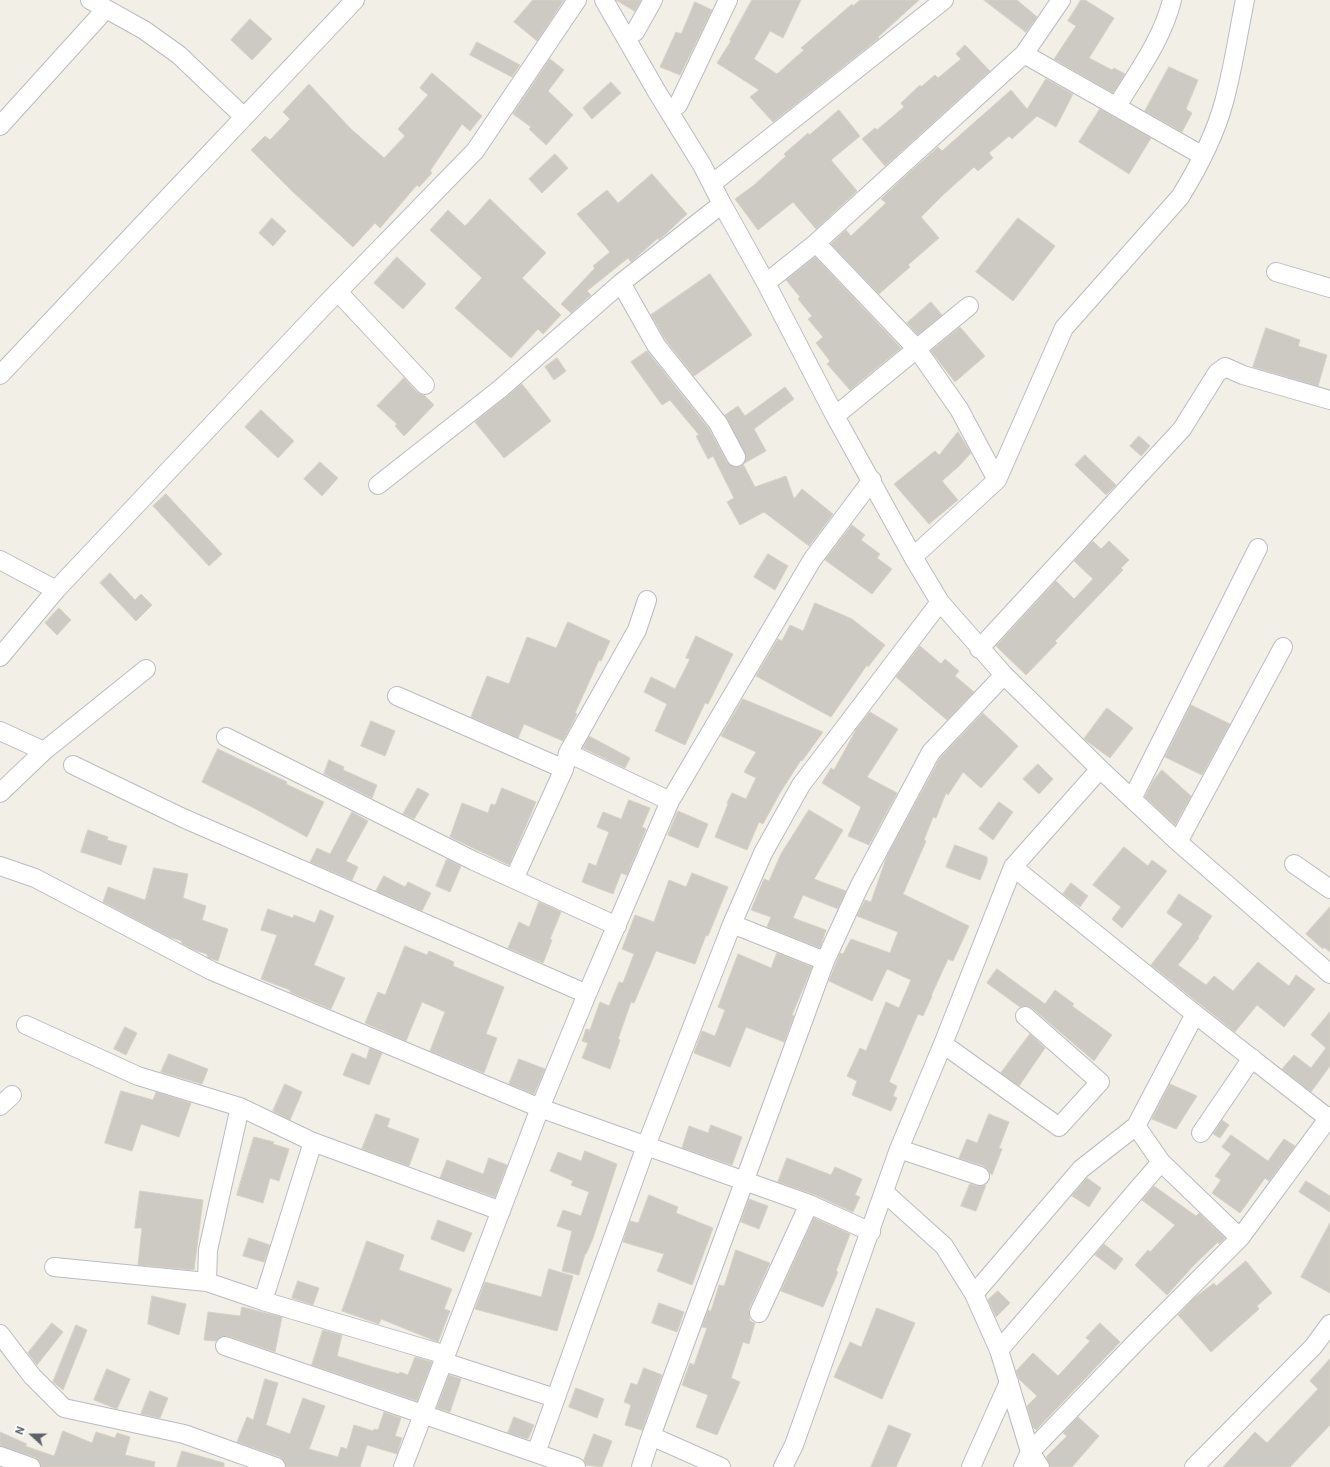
<!DOCTYPE html>
<style>
body{margin:0}
#map{position:relative;width:1330px;height:1467px;overflow:hidden;background:#f1efe6;font-family:Roboto,sans-serif}
canvas{display:block}
.north{position:absolute;left:12px;top:1415px;width:40px;height:40px;-webkit-text-stroke:3px #fff;paint-order:stroke;rotate:291deg;font-size:11px;font-weight:700;line-height:16px;text-align:center;color:#5d6268}
.north::after{content:'';display:block;margin:auto;width:14px;height:18px;background:#5d6268;clip-path:polygon(50% 0,100% 100%,50% 72%,0 100%)}
</style>
<div id="map">
<canvas width="1330" height="1467"></canvas>
<div class="north">N</div>
</div>
<script>
const context = document.querySelector('canvas').getContext('2d');
context.lineJoin = 'round';
function paint(path, color) { context.fillStyle = color; context.fill(path, 'evenodd'); }
function strokePath(path, color, width, dash) { context.strokeStyle = color; context.lineWidth = width; context.lineCap = dash ? 'butt' : 'round'; context.setLineDash(dash || []); context.stroke(path); }
const building = new Path2D(`
 M 533,0 L 564,0 L 537,41 L 514,22 Z
 M 616,0 L 641,0 L 635,11 Z
 M 752,0 L 801,0 L 783,38 L 770,31 L 754,59 L 777,74 L 804,50 L 801,48 L 852,4 L 853,6 L 860,0 L 919,0 L 878,37 L 879,38 L 773,122 L 750,97 L 759,90 L 717,63 L 731,41 L 730,40 Z
 M 984,0 L 1017,0 L 1037,17 L 1026,32 Z
 M 1081,0 L 1085,0 L 1114,18 L 1089,58 L 1112,70 L 1114,68 L 1125,74 L 1113,93 L 1054,59 L 1076,26 L 1068,21 Z
 M 695,2 L 712,10 L 680,75 L 660,67 L 676,32 L 681,34 Z
 M 250,19 L 272,39 L 252,60 L 231,40 Z
 M 477,42 L 520,65 L 512,77 L 470,55 Z
 M 965,45 L 990,71 L 885,166 L 862,139 L 875,128 L 877,130 L 904,107 L 901,103 L 920,85 L 921,87 L 935,75 L 938,78 L 961,59 L 956,54 Z
 M 550,59 L 564,70 L 548,91 L 573,115 L 546,145 L 529,129 L 531,127 L 513,114 Z
 M 1169,67 L 1198,80 L 1186,109 L 1192,113 L 1182,132 L 1145,111 Z
 M 432,73 L 482,116 L 470,131 L 462,124 L 430,171 L 432,173 L 419,187 L 417,185 L 380,228 L 375,223 L 353,247 L 293,192 L 251,150 L 265,136 L 270,140 L 290,119 L 283,112 L 309,84 L 351,129 L 384,158 L 405,136 L 398,129 L 428,95 L 420,88 Z
 M 1046,79 L 1073,94 L 1056,127 L 1037,116 L 1012,139 L 1009,136 L 989,153 L 993,158 L 978,171 L 974,167 L 943,195 L 921,217 L 939,238 L 908,265 L 910,267 L 879,294 L 831,244 L 846,230 L 851,236 L 886,203 L 881,199 L 899,182 L 938,147 L 942,151 L 1011,90 L 1027,109 Z
 M 611,82 L 621,93 L 592,119 L 583,108 Z
 M 1100,109 L 1151,138 L 1129,174 L 1079,142 Z
 M 839,110 L 860,136 L 831,160 L 857,191 L 816,229 L 793,202 L 758,230 L 735,199 L 753,186 L 786,156 L 784,154 L 808,133 L 809,135 Z
 M 555,154 L 568,168 L 542,193 L 529,179 Z
 M 652,174 L 687,214 L 659,240 L 658,238 L 631,262 L 628,258 L 587,291 L 591,295 L 571,313 L 561,304 L 595,268 L 593,266 L 610,252 L 577,214 L 607,190 L 618,203 Z
 M 490,199 L 546,253 L 522,278 L 561,315 L 543,334 L 538,329 L 511,358 L 455,308 L 482,278 L 430,230 L 448,210 L 465,226 Z
 M 272,218 L 286,231 L 273,246 L 259,233 Z
 M 1018,218 L 1055,246 L 1013,301 L 976,272 Z
 M 397,257 L 426,284 L 403,309 L 374,283 Z
 M 815,257 L 901,348 L 850,390 L 827,364 L 830,361 L 816,343 L 823,337 L 808,319 L 812,316 L 798,299 L 800,297 L 786,280 Z
 M 710,274 L 752,335 L 694,376 L 665,339 L 651,315 Z
 M 931,302 L 942,315 L 918,335 L 907,323 Z
 M 960,327 L 985,356 L 955,382 L 931,351 Z
 M 1266,328 L 1300,340 L 1298,346 L 1327,355 L 1318,386 L 1253,367 Z
 M 647,351 L 709,429 L 727,462 L 735,467 L 741,466 L 746,457 L 725,415 L 738,406 L 745,416 L 785,387 L 794,399 L 754,429 L 766,451 L 743,464 L 755,487 L 786,476 L 794,499 L 802,489 L 833,514 L 809,546 L 764,512 L 740,525 L 727,502 L 734,498 L 713,456 L 708,459 L 696,436 L 699,435 L 670,400 L 662,405 L 631,362 Z
 M 557,358 L 566,371 L 554,380 L 545,367 Z
 M 404,378 L 417,392 L 425,396 L 434,405 L 404,436 L 395,426 L 397,424 L 377,406 Z
 M 522,384 L 551,421 L 504,458 L 475,422 Z
 M 261,410 L 294,441 L 278,458 L 245,427 Z
 M 958,432 L 971,453 L 958,467 L 942,481 L 958,500 L 929,524 L 894,484 L 935,451 L 939,455 Z
 M 1139,436 L 1150,446 L 1141,456 L 1130,446 Z
 M 1085,455 L 1116,485 L 1106,495 L 1075,465 Z
 M 320,462 L 338,478 L 322,496 L 304,479 Z
 M 166,494 L 222,554 L 209,566 L 153,506 Z
 M 852,525 L 865,535 L 861,540 L 880,554 L 877,558 L 892,569 L 872,594 L 825,560 Z
 M 1093,541 L 1101,549 L 1109,541 L 1129,560 L 1121,568 L 1123,570 L 1055,641 L 1057,643 L 1026,675 L 996,646 L 1056,581 L 1074,599 L 1093,579 L 1074,561 Z
 M 768,554 L 788,566 L 775,590 L 754,577 Z
 M 110,573 L 135,600 L 141,594 L 152,605 L 136,621 L 100,583 Z
 M 815,603 L 852,619 L 885,645 L 868,667 L 867,665 L 831,717 L 756,676 L 778,639 L 782,641 L 790,625 L 803,631 Z
 M 59,608 L 71,620 L 57,635 L 45,623 Z
 M 568,622 L 610,641 L 601,661 L 599,660 L 575,713 L 577,714 L 574,720 L 563,741 L 524,724 L 518,738 L 471,717 L 487,676 L 509,684 L 527,637 L 556,648 Z
 M 696,636 L 733,654 L 708,704 L 705,703 L 685,745 L 655,731 L 667,704 L 644,692 L 651,677 L 675,689 L 690,659 L 686,658 Z
 M 920,646 L 941,664 L 945,659 L 959,671 L 955,676 L 974,692 L 947,720 L 896,677 Z
 M 743,699 L 823,732 L 802,761 L 801,760 L 780,793 L 763,824 L 759,822 L 747,850 L 715,837 L 728,804 L 727,803 L 732,793 L 746,799 L 756,778 L 744,772 L 756,752 L 721,736 Z
 M 1191,705 L 1230,724 L 1202,775 L 1165,757 Z
 M 1107,708 L 1133,728 L 1110,758 L 1084,739 Z
 M 870,712 L 898,729 L 867,777 L 897,793 L 869,845 L 848,836 L 861,807 L 822,783 L 831,768 L 834,770 L 857,728 Z
 M 983,713 L 1018,746 L 981,788 L 963,772 L 948,795 L 946,793 L 936,818 L 933,817 L 924,840 L 926,841 L 903,894 L 969,926 L 953,961 L 948,959 L 931,996 L 932,996 L 923,1016 L 918,1014 L 889,1082 L 897,1086 L 893,1096 L 897,1098 L 891,1111 L 852,1095 L 857,1081 L 847,1076 L 860,1048 L 866,1051 L 886,1002 L 899,1008 L 911,980 L 887,969 L 872,1001 L 829,981 L 840,953 L 843,954 L 851,939 L 890,953 L 898,932 L 857,916 L 865,900 L 871,902 L 887,856 L 940,758 Z
 M 371,721 L 395,731 L 385,756 L 361,746 Z
 M 589,736 L 630,758 L 625,768 L 583,748 Z
 M 218,749 L 287,782 L 286,784 L 324,802 L 307,837 L 252,807 L 202,782 Z
 M 329,760 L 344,767 L 343,770 L 377,785 L 372,798 L 324,774 Z
 M 1038,764 L 1053,779 L 1039,794 L 1023,779 Z
 M 1162,770 L 1191,796 L 1175,825 L 1145,797 L 1153,781 Z
 M 418,788 L 429,794 L 414,819 L 403,814 Z
 M 502,788 L 536,802 L 509,865 L 450,837 L 462,803 L 488,813 L 491,804 L 495,805 Z
 M 629,800 L 650,808 L 642,827 L 646,829 L 627,875 L 621,873 L 613,894 L 582,882 L 589,863 L 596,866 L 609,832 L 597,827 L 603,812 L 621,819 Z
 M 999,802 L 1013,812 L 993,840 L 979,829 Z
 M 809,810 L 843,830 L 814,879 L 846,891 L 838,909 L 803,895 L 793,918 L 826,930 L 820,948 L 767,927 L 771,917 L 751,910 L 764,879 L 769,881 L 781,854 Z
 M 678,811 L 708,824 L 698,848 L 668,835 Z
 M 352,812 L 368,821 L 346,861 L 358,867 L 352,880 L 310,862 L 317,848 L 330,854 Z
 M 88,830 L 108,837 L 107,840 L 127,846 L 121,865 L 81,852 Z
 M 955,845 L 987,857 L 987,863 L 980,880 L 946,867 Z
 M 1124,847 L 1148,866 L 1152,860 L 1167,871 L 1122,928 L 1112,919 L 1121,907 L 1093,885 Z
 M 447,859 L 461,866 L 450,892 L 436,886 Z
 M 154,868 L 188,874 L 183,898 L 206,906 L 202,920 L 228,929 L 218,961 L 209,958 L 207,956 L 207,954 L 194,950 L 181,943 L 182,941 L 169,937 L 103,902 L 108,887 L 145,900 Z
 M 692,873 L 728,887 L 708,936 L 706,935 L 695,964 L 656,951 L 634,1003 L 631,1002 L 618,1039 L 620,1040 L 610,1069 L 582,1058 L 588,1043 L 582,1041 L 586,1029 L 590,1030 L 600,1002 L 609,1006 L 619,982 L 623,983 L 634,954 L 622,949 L 635,915 L 654,922 L 669,880 L 686,887 Z
 M 384,876 L 405,887 L 408,882 L 431,893 L 422,911 L 376,891 Z
 M 1071,883 L 1088,896 L 1080,907 L 1063,894 Z
 M 1179,894 L 1212,916 L 1198,937 L 1199,938 L 1178,965 L 1206,985 L 1214,976 L 1233,991 L 1258,962 L 1289,986 L 1296,975 L 1315,989 L 1284,1027 L 1257,1005 L 1235,1032 L 1151,965 L 1183,924 L 1167,913 Z
 M 539,902 L 561,912 L 550,939 L 552,940 L 543,963 L 508,948 L 519,922 L 529,927 Z
 M 1330,907 L 1330,952 L 1324,947 L 1323,949 L 1306,934 Z
 M 268,909 L 293,918 L 294,915 L 315,923 L 320,910 L 334,916 L 314,965 L 345,978 L 331,1009 L 290,992 L 290,990 L 261,979 L 277,935 L 261,930 Z
 M 405,946 L 427,955 L 429,951 L 454,962 L 453,966 L 504,987 L 486,1034 L 497,1038 L 484,1073 L 430,1051 L 445,1012 L 422,1002 L 406,1041 L 365,1023 L 378,992 L 385,995 Z
 M 777,953 L 812,967 L 792,1015 L 794,1016 L 784,1042 L 746,1027 L 730,1067 L 694,1053 L 702,1031 L 715,1036 L 725,1010 L 718,1007 L 738,954 L 771,968 Z
 M 997,969 L 1045,1004 L 1055,990 L 1074,1004 L 1072,1006 L 1112,1035 L 1094,1061 L 1032,1008 L 1027,1006 L 1020,1007 L 987,983 Z
 M 1330,1012 L 1330,1066 L 1311,1092 L 1282,1069 L 1294,1055 L 1311,1068 L 1326,1048 L 1311,1035 Z
 M 125,1027 L 137,1033 L 126,1055 L 114,1049 Z
 M 1030,1034 L 1045,1048 L 1019,1086 L 1001,1073 Z
 M 370,1048 L 382,1053 L 369,1085 L 343,1075 L 352,1053 L 366,1059 Z
 M 169,1054 L 208,1069 L 202,1084 L 161,1072 Z
 M 519,1059 L 545,1069 L 534,1094 L 509,1084 Z
 M 285,1084 L 302,1092 L 290,1120 L 273,1111 Z
 M 1170,1084 L 1197,1096 L 1176,1129 L 1152,1119 Z
 M 121,1091 L 153,1100 L 156,1092 L 191,1103 L 179,1137 L 141,1124 L 132,1151 L 105,1143 Z
 M 376,1114 L 390,1119 L 387,1127 L 419,1139 L 409,1166 L 362,1149 Z
 M 989,1114 L 1009,1122 L 999,1148 L 1002,1149 L 992,1175 L 984,1166 L 959,1158 L 967,1139 L 977,1143 Z
 M 1222,1120 L 1229,1125 L 1220,1138 L 1213,1134 Z
 M 711,1125 L 742,1137 L 732,1165 L 682,1148 L 689,1126 L 708,1133 Z
 M 1231,1135 L 1268,1161 L 1284,1139 L 1295,1146 L 1269,1181 L 1265,1178 L 1240,1213 L 1212,1193 L 1221,1180 L 1215,1176 L 1231,1154 L 1222,1147 Z
 M 254,1137 L 274,1142 L 273,1144 L 289,1149 L 279,1181 L 270,1178 L 263,1203 L 237,1195 Z
 M 585,1151 L 617,1164 L 593,1238 L 586,1254 L 585,1254 L 579,1275 L 562,1271 L 572,1231 L 557,1226 L 563,1210 L 581,1216 L 589,1192 L 571,1185 L 573,1181 L 550,1171 L 558,1152 L 581,1161 Z
 M 489,1158 L 507,1165 L 495,1197 L 440,1178 L 447,1160 L 483,1174 Z
 M 787,1158 L 831,1175 L 835,1167 L 862,1179 L 855,1195 L 860,1197 L 853,1212 L 813,1194 L 778,1182 Z
 M 1087,1178 L 1101,1188 L 1089,1207 L 1072,1196 Z
 M 1306,1181 L 1330,1196 L 1330,1212 L 1299,1192 Z
 M 970,1184 L 977,1186 L 986,1185 L 976,1211 L 961,1206 Z
 M 1154,1186 L 1196,1216 L 1199,1213 L 1225,1238 L 1219,1244 L 1218,1242 L 1194,1265 L 1167,1295 L 1135,1265 L 1148,1250 L 1150,1252 L 1175,1225 L 1142,1200 Z
 M 140,1191 L 203,1200 L 194,1270 L 138,1265 L 142,1228 L 135,1228 Z
 M 649,1195 L 678,1207 L 676,1213 L 713,1228 L 692,1285 L 657,1271 L 664,1254 L 623,1242 L 630,1221 L 638,1223 Z
 M 749,1199 L 768,1206 L 759,1229 L 741,1222 Z
 M 814,1218 L 850,1234 L 836,1271 L 838,1272 L 823,1307 L 781,1291 Z
 M 438,1220 L 472,1233 L 464,1252 L 431,1239 Z
 M 1330,1223 L 1330,1293 L 1301,1277 Z
 M 249,1238 L 270,1245 L 264,1262 L 243,1256 Z
 M 367,1241 L 404,1255 L 399,1270 L 452,1289 L 444,1309 L 450,1311 L 438,1342 L 381,1319 L 379,1324 L 342,1311 Z
 M 1104,1244 L 1123,1259 L 1115,1270 L 1095,1255 Z
 M 736,1250 L 770,1263 L 749,1309 L 750,1321 L 755,1323 L 749,1344 L 743,1342 L 731,1378 L 740,1382 L 717,1435 L 696,1427 L 708,1395 L 682,1385 L 690,1363 L 694,1365 L 707,1328 L 702,1327 L 708,1310 L 711,1311 L 719,1285 L 724,1286 Z
 M 1246,1261 L 1272,1293 L 1257,1306 L 1259,1309 L 1211,1352 L 1178,1315 L 1193,1299 L 1214,1283 L 1216,1286 Z
 M 549,1269 L 573,1276 L 557,1331 L 475,1309 L 485,1282 L 541,1297 Z
 M 298,1281 L 319,1288 L 313,1305 L 292,1298 Z
 M 998,1291 L 1010,1303 L 996,1317 L 988,1300 Z
 M 152,1296 L 186,1304 L 179,1335 L 148,1324 Z
 M 659,1303 L 684,1312 L 677,1332 L 652,1323 Z
 M 242,1307 L 282,1317 L 275,1352 L 228,1336 L 223,1336 L 216,1341 L 204,1340 L 208,1312 L 240,1316 Z
 M 877,1308 L 915,1323 L 882,1399 L 834,1377 L 850,1342 L 861,1347 Z
 M 52,1323 L 63,1332 L 37,1365 L 28,1353 Z
 M 1100,1323 L 1120,1342 L 1036,1430 L 1033,1427 L 1027,1406 L 1037,1396 L 1019,1379 L 1016,1371 L 1033,1353 L 1058,1376 L 1090,1341 L 1086,1338 Z
 M 76,1325 L 87,1330 L 63,1390 L 53,1382 Z
 M 323,1330 L 342,1335 L 337,1356 L 373,1367 L 399,1374 L 400,1372 L 408,1375 L 415,1357 L 432,1362 L 417,1401 L 312,1365 Z
 M 1330,1359 L 1330,1425 L 1290,1467 L 1223,1467 L 1255,1432 L 1267,1443 L 1318,1389 L 1310,1381 Z
 M 644,1368 L 662,1375 L 642,1430 L 625,1425 L 631,1405 L 624,1402 L 631,1383 L 637,1385 Z
 M 107,1369 L 130,1379 L 117,1409 L 94,1400 Z
 M 449,1375 L 461,1379 L 450,1412 L 437,1408 Z
 M 265,1379 L 278,1383 L 266,1425 L 290,1434 L 303,1398 L 325,1406 L 309,1449 L 338,1457 L 341,1447 L 347,1449 L 354,1425 L 373,1431 L 374,1429 L 378,1430 L 384,1412 L 401,1418 L 395,1436 L 402,1438 L 397,1454 L 367,1445 L 360,1467 L 286,1467 L 284,1461 L 280,1457 L 237,1442 L 247,1417 L 253,1420 Z
 M 576,1388 L 604,1399 L 597,1418 L 569,1407 Z
 M 150,1391 L 168,1398 L 160,1418 L 141,1414 Z
 M 514,1417 L 534,1425 L 528,1439 L 508,1433 Z
 M 1078,1417 L 1099,1436 L 1072,1467 L 1050,1467 L 1046,1457 L 1067,1436 L 1063,1433 Z
 M 889,1425 L 911,1434 L 896,1467 L 871,1467 Z
 M 63,1431 L 92,1443 L 96,1432 L 115,1438 L 117,1433 L 130,1437 L 125,1455 L 155,1462 L 154,1467 L 41,1467 L 39,1461 L 35,1457 L 0,1446 L 0,1432 L 27,1444 L 25,1446 L 54,1456 Z
 M 594,1434 L 612,1441 L 602,1467 L 586,1465 L 584,1460 Z
 M 182,1451 L 224,1463 L 224,1467 L 177,1467 Z`);
paint(building, '#cccac3');
strokePath(building, '#d7d1c4', 1);
const minor = new Path2D(`
 M 90,0 L 144,30 L 179,55 L 244,117
 M 604,0 L 657,92 L 702,165 L 722,204 L 766,283 L 835,416 L 913,557 L 940,602 L 1004,675 L 1100,769 L 1178,842 L 1330,974
 M 635,32 L 653,0
 M 1024,54 L 1203,156
 M 678,105 L 728,0
 M 1117,106 C 1137,73 1163,38 1172,0
 M 0,126 L 105,10
 M 718,179 L 944,0
 M 816,243 L 917,349 L 959,409 L 997,480
 M 1276,272 L 1330,288
 M 621,283 L 656,345 L 718,423 L 736,457
 M 766,283 L 816,243 L 1024,54 L 1061,0
 M 338,292 L 425,385
 M 0,375 L 355,0
 M 835,416 L 969,306
 M 378,485 L 500,389 L 621,283 L 722,204
 M 913,557 L 997,480 L 1064,328 L 1180,197 C 1198,168 1215,135 1224,102 C 1233,69 1238,34 1245,0
 M 0,560 L 56,590
 M 979,649 L 1182,429 L 1217,373 L 1225,367 L 1243,375 L 1330,400
 M 0,657 L 56,590 L 323,307 L 475,151 L 577,0
 M 397,696 L 564,769
 M 0,731 L 44,751
 M 226,737 L 474,861 L 617,926
 M 568,753 L 670,801
 M 73,765 L 183,818 L 587,994
 M 0,793 L 44,751 L 146,669
 M 1132,799 L 1258,548
 M 1178,842 L 1283,647
 M 1294,864 L 1330,889
 M 0,866 L 35,878 L 212,971 L 540,1108 L 809,1204 L 871,1232
 M 1013,867 L 1195,1014 L 1328,1118
 M 514,879 L 564,769 L 568,753 L 637,630 L 647,600
 M 732,924 L 825,961
 M 26,1025 L 138,1076 L 240,1107 L 313,1142 L 501,1211
 M 943,1044 L 1059,1127 L 1100,1082 L 1025,1016
 M 0,1106 L 12,1095
 M 1136,1126 L 1161,1162 L 1240,1238
 M 1201,1133 L 1252,1058
 M 899,1149 L 980,1176
 M 884,1192 L 944,1246 L 974,1294 L 999,1350 L 1030,1452 L 1040,1467
 M 54,1267 L 207,1282 L 263,1301 L 446,1355
 M 207,1282 L 208,1250 L 240,1107
 M 974,1294 L 1081,1169 L 1136,1126 L 1195,1014
 M 263,1301 L 313,1142
 M 759,1313 L 809,1204
 M 0,1334 L 32,1376 L 64,1408 L 184,1434 L 276,1467
 M 225,1346 L 576,1467
 M 999,1350 L 1161,1162
 M 444,1362 L 555,1398
 M 651,1436 L 721,1467
 M 536,1453 L 646,1146 L 732,924 L 763,853 L 801,785 L 940,602
 M 0,1456 L 31,1467
 M 403,1467 L 540,1108 L 587,994 L 670,801 L 812,560 L 872,480
 M 641,1467 L 651,1436 L 825,961 L 859,887 L 931,752 L 1004,675
 M 783,1467 L 794,1445 L 899,1149 L 943,1044 L 1013,867 L 1100,769
 M 971,1467 L 1009,1382
 M 1023,1467 L 1030,1452 L 1138,1340 L 1240,1238 L 1330,1116
 M 1194,1467 L 1313,1347 L 1330,1324`);
strokePath(minor, '#b9bcc1', 20);
strokePath(minor, '#fff', 18);
</script>
